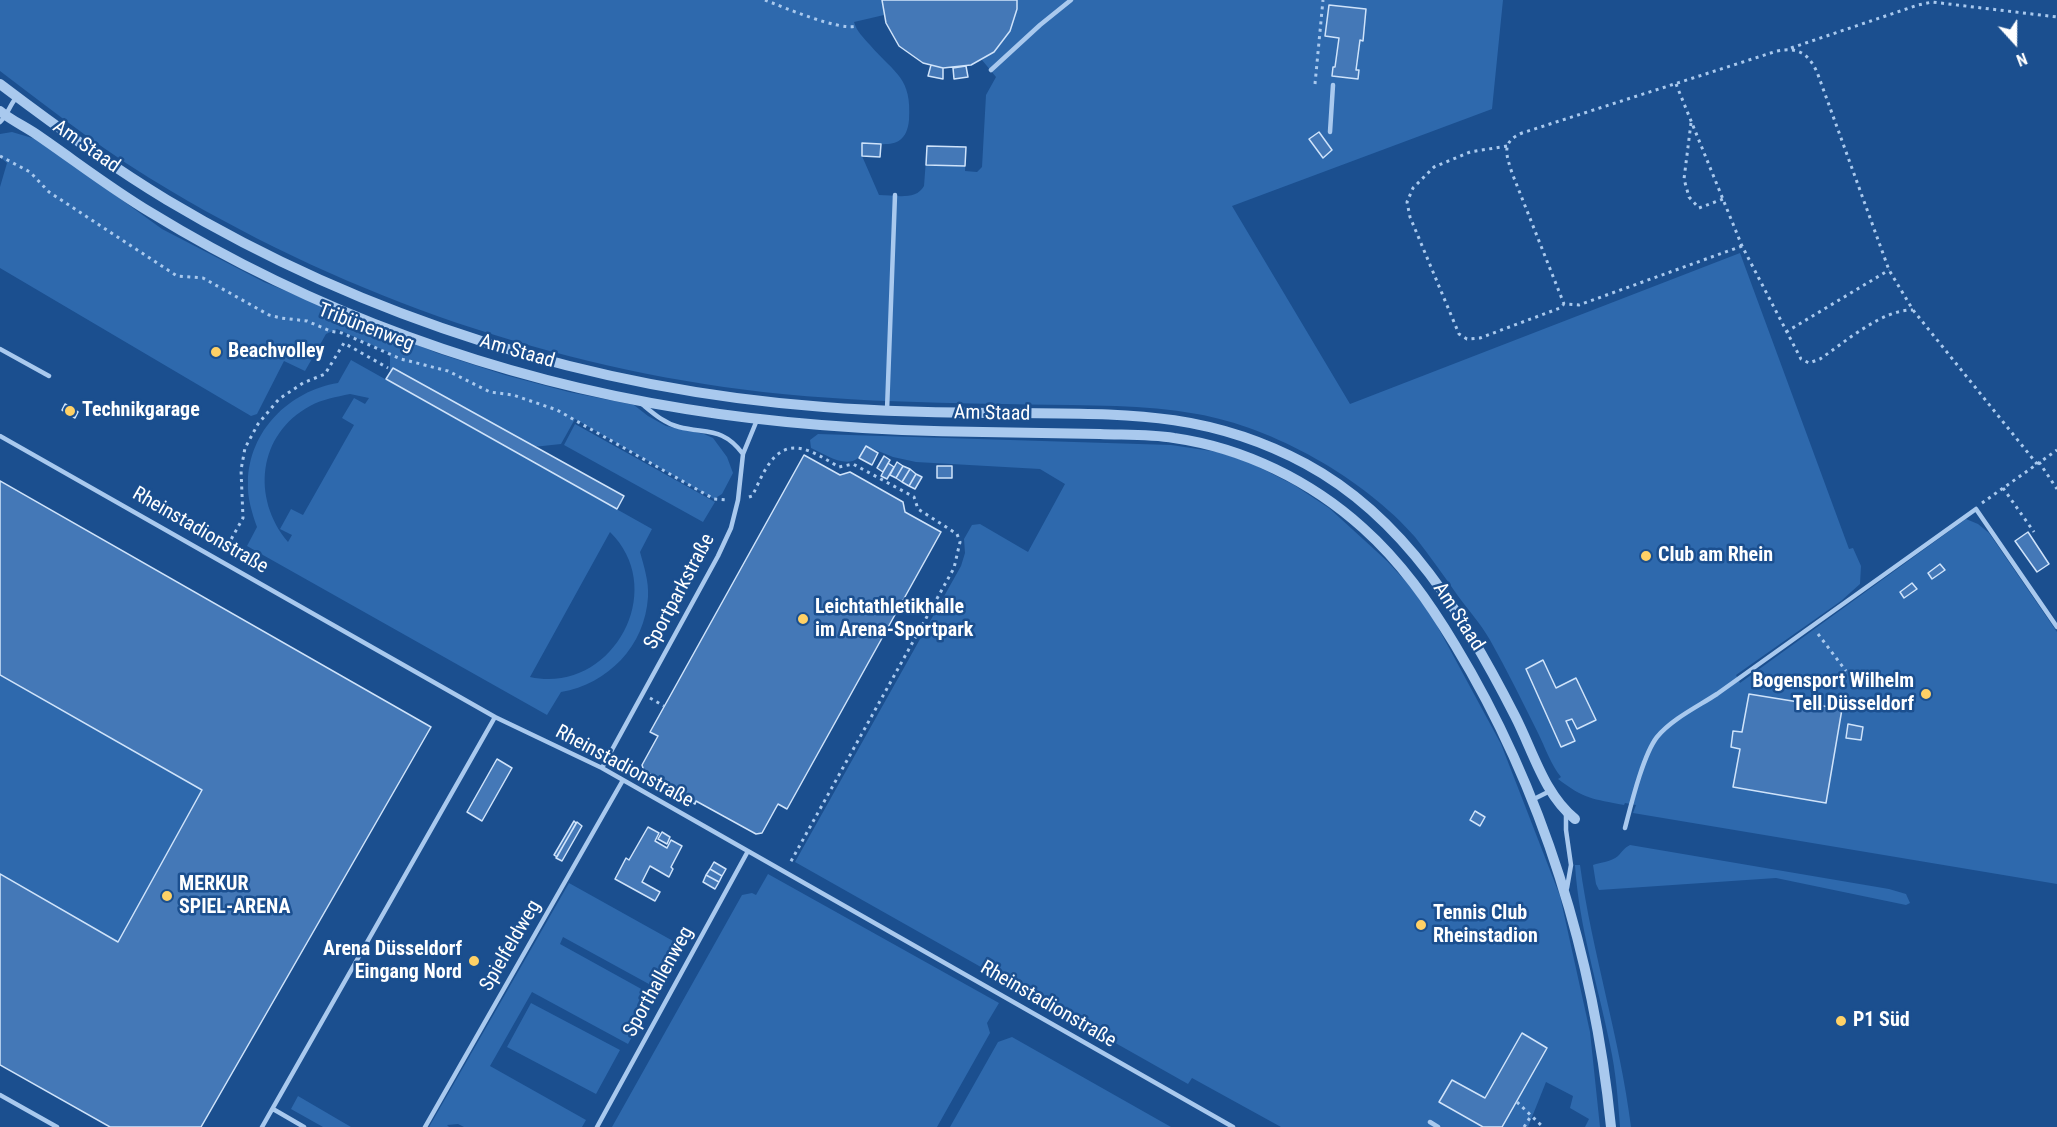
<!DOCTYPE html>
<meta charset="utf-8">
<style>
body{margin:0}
#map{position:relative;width:2057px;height:1127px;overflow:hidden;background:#1b4f8f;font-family:"Roboto Condensed",sans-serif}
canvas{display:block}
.north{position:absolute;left:1985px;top:12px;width:60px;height:60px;-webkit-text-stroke:4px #1b4f8f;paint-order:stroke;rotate:159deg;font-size:16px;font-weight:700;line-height:24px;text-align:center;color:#fff}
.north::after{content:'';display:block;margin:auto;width:21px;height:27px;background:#fff;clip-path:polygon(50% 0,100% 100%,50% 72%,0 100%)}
</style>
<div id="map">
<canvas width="2057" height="1127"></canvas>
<div class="north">N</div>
</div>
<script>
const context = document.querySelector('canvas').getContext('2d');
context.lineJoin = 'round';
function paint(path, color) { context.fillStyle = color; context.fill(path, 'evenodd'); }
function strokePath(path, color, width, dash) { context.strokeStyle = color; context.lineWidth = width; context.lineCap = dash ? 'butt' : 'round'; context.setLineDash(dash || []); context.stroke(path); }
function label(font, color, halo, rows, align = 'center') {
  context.font = font + ' "Roboto Condensed",sans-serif'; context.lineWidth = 5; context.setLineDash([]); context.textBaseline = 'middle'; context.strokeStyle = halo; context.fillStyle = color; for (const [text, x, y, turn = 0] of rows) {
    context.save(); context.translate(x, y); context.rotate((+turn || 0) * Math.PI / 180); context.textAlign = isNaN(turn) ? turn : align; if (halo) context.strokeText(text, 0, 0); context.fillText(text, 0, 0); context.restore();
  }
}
paint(new Path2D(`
 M 0,0 L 882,0 L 884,15 L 854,22 C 857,32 863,37 870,45 C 895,74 912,77 909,120 C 906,150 885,144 863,143 L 862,156 L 879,195 C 894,195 916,201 924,186 L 927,146 L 966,147 L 965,171 L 977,172 L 982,167 L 986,95 L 996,77 L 982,60 C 1004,45 1016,26 1017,0 L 1503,0 L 1492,109 L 1232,206 L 1350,404 L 1740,253 L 1849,549 L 1853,548 L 1861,566 L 1860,584 L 1841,601 L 1736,675 L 1740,683 L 1966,519 L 1978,524 L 1989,533 L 2057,632 L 2057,884 L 1633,813 L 1636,805 L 1625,803 L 1624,805 C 1593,799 1584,799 1558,779 L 1561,777 C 1551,765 1545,747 1538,733 C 1522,701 1507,670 1490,640 C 1481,624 1469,611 1458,596 C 1444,576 1430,556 1415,537 C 1365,479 1273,427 1197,414 C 1170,409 1143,407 1116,406 C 998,403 880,405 763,392 C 555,368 351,298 171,191 C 111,156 55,113 0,71 Z
 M 12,132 L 39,140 L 162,229 L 264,282 L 437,353 L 505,375 L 569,392 L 634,405 L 648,416 L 666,426 L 704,434 L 713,438 L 727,457 L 733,473 L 722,494 L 714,499 L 575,419 L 561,444 L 533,447 L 390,370 L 390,353 L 337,329 L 326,334 L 305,371 L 284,361 L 257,414 L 251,416 L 0,268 L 0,187 L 7,163 L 0,157 L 0,134 Z
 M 351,360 L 652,529 L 640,552 C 644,567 649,581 648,597 C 645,646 608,684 561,692 L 547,715 L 247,546 L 257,527 C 252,513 247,497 248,482 C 249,431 289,391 338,383 ZM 350,394 L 369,398 L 365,404 L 354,398 L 342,418 L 354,425 L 303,515 L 291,509 L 280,529 L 292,535 L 288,542 C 251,498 258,434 310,406 C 323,399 336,397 350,394 ZM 610,532 C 670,591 611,695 530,677 Z
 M 575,424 L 715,502 L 703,522 L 564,445 Z
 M 818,434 L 1171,445 L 1218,452 L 1251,463 L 1294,485 L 1329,508 L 1387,561 L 1410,586 L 1434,620 L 1501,744 L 1560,896 L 1590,1032 L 1600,1127 L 1585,1127 L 1589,1119 L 1570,1108 L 1573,1096 L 1546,1082 L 1528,1127 L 1281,1127 L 1192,1078 L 1188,1084 L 795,862 L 961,566 L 965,553 L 964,539 L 972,525 L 980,524 L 1028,552 L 1065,484 L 1040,469 L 916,462 L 893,457 L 866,446 C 864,450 862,455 858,458 C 845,469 823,453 811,448 L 810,440 Z
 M 0,481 L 431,727 L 201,1127 L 110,1127 L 0,1065 Z
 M 1630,845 L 1889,889 L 1906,894 L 1910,903 L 1906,905 L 1776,878 L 1599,890 L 1596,884 L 1593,865 C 1601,862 1611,862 1618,856 C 1623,851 1624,848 1630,845 Z
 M 1575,865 L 1580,865 C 1592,953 1620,1038 1631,1127 L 1620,1127 C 1618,1100 1616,1072 1610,1045 C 1598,985 1579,927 1575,865 Z
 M 768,874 L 999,1003 L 987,1023 L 990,1033 L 937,1127 L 612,1127 L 742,895 L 752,893 L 756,895 Z
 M 569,883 L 682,946 L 658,989 L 563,937 L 560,944 L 654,996 L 628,1044 L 532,992 L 490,1066 L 586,1120 L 582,1127 L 464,1127 L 458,1124 L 447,1125 L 449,1127 L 429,1127 Z
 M 531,1003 L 620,1050 L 596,1094 L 507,1047 Z
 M 1012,1037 L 1171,1127 L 950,1127 L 998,1042 Z
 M 298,1096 L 351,1127 L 323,1127 L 291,1109 Z`), '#2e69ad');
const building = new Path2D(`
 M 882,0 L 1017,0 L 1017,9 L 1010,31 L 994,52 L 971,65 L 943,68 L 923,63 L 899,46 L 886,23 Z
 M 1329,5 L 1366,9 L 1363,41 L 1360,40 L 1356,70 L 1359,70 L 1358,79 L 1332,76 L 1333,67 L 1335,67 L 1339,38 L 1325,36 Z
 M 931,65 L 943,68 L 943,79 L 928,76 Z
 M 966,66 L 968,77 L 954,79 L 953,68 Z
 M 1319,132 L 1332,150 L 1323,158 L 1309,139 Z
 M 862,143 L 881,144 L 880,157 L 862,156 Z
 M 927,146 L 966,147 L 965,166 L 926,165 Z
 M 393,368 L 624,496 L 617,509 L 386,379 Z
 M 65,404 L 78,412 L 75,418 L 62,410 Z
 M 866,446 L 878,453 L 872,465 L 859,458 Z
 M 804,455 L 840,475 L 850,472 L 903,502 L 905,512 L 941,532 L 787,809 L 778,804 L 762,833 L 756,834 L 696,801 L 695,804 L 675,793 L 677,789 L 644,771 L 642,765 L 658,736 L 650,732 Z
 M 884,456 L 890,460 L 883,472 L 877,468 Z
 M 897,462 L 903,466 L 896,478 L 890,475 Z
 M 888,463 L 894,467 L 887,479 L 881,476 Z
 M 903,466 L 910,469 L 902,482 L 896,478 Z
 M 937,466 L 952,466 L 952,478 L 937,478 Z
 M 910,469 L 916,474 L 909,486 L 902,482 Z
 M 916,474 L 922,477 L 915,489 L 909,486 Z
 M 0,481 L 431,727 L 201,1127 L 110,1127 L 0,1065 L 0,874 L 118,942 L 202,790 L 0,675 Z
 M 2028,532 L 2049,564 L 2037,572 L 2015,541 Z
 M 1940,564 L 1945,570 L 1932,579 L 1928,573 Z
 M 1912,583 L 1917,589 L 1904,598 L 1900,592 Z
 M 1543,660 L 1556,688 L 1576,678 L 1596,720 L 1577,729 L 1572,719 L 1566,721 L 1575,741 L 1561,747 L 1526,669 Z
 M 1749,694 L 1842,709 L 1826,803 L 1733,787 L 1740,749 L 1731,747 L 1733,731 L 1742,732 Z
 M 1848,724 L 1863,727 L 1861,740 L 1846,738 Z
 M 497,759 L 512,768 L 482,821 L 467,812 Z
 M 1475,811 L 1485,817 L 1480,826 L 1470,820 Z
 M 574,821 L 576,823 L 557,857 L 554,855 Z
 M 577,822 L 582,826 L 562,861 L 556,858 Z
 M 648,827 L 659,833 L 655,841 L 667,848 L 671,840 L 682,846 L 671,867 L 673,869 L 669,877 L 650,866 L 642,882 L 660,892 L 655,901 L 615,879 L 626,858 L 629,860 Z
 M 662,832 L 670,837 L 667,844 L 658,839 Z
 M 714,862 L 726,869 L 722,876 L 710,869 Z
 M 710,869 L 722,876 L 719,882 L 706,875 Z
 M 706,875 L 719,882 L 715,889 L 703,882 Z
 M 1522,1033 L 1547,1048 L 1502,1127 L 1483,1127 L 1439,1102 L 1452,1080 L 1485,1098 Z`);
paint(building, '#4478b7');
strokePath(building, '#cfe3fa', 1.5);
strokePath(new Path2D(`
 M 765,0 C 783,7 839,31 856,26
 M 1791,48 L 1918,5 L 1932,2 L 2057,17
 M 1315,84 L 1323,0
 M 1676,84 L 1742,246 L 1801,359 L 1809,363 L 1820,359 C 1845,342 1883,309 1913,310
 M 1691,123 L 1684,179 L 1689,197 L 1699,208 L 1723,199
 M 1507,146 L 1470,152 L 1434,167 L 1413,188 L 1407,202 L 1410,217 L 1459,334 L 1467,339 L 1480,338 L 1560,308 L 1563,305
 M 0,156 L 30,172 L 49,192 L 177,276 L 203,278 L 269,315 L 281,318 L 307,321 L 330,331 L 342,333 L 401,359 L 448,371 L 490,392 L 513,395 L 557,410 L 714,499 L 728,500
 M 1742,246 L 1579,305 L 1564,304 L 1512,173 C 1506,154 1501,142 1522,133 L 1777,51 C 1798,47 1808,53 1817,72 L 1889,270 L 1913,310 L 2037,464
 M 1786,332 L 1889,270
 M 2039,462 L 2057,489
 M 2003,488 L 2034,532
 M 749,497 L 752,496 C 757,487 761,476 767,467 C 788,433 813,452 839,467 L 853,464 L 914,497 L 918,509 L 957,534 L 960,542 L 954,568 L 790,863
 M 1982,503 L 2057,450
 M 224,552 L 243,518 L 241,470 L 245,448 L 258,424 L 279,399 L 303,383 L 325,374 L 344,343 L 388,368
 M 1818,634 L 1846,671
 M 650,698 L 664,706
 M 1517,1102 L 1543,1127
 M 1524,1127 L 1531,1116`), '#a9c9ee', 3, [3, 4.5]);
strokePath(new Path2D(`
 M 991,70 L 1040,25 L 1071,0
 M 0,122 C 8,115 9,106 16,98
 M 1330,132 L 1333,85
 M 0,349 L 49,376
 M 642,404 C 653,413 664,423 679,427 C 707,434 723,427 743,454
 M 887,410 L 895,195
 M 0,436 L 495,717 L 602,768 L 1233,1127
 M 602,768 L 718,556 L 731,528 L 738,500 L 743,454 L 757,420
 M 1532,800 L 1550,791
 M 1566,813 L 1566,830 L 1571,865 L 1567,888
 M 1625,828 C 1631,805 1643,755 1657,737 C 1672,719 1697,707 1717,694 L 1976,509 L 2057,627
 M 0,1095 L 57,1127
 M 273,1109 L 304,1127
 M 1430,1122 L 1438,1127
 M 262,1127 L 495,717
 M 425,1127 L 623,780
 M 597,1127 L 748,851`), '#a9c9ee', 4.5);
strokePath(new Path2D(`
 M 0,84 C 54,125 109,165 167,200 C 366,319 593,390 824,407 C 888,412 953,413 1018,413 C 1125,414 1208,411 1306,464 C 1406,518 1465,618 1515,716 C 1533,751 1544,794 1575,819
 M 0,111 C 11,120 24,126 36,134 C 74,160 110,188 150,212 C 313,312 497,379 686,409 C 784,425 883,431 983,432 C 1022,433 1061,433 1100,434 C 1124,435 1150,434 1174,438 C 1244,448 1311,481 1363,528 C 1401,562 1429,602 1455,645 C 1543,790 1594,958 1611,1127`), '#a9c9ee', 10);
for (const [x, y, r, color] of [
 [216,352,6,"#ffd166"],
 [70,411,6,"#ffd166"],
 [1646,556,6,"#ffd166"],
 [803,619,6,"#ffd166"],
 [1926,694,6,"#ffd166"],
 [167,896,6,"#ffd166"],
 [1421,925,6,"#ffd166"],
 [474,961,6,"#ffd166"],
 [1841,1021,6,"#ffd166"]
]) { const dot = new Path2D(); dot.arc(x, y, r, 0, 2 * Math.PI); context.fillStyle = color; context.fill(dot); strokePath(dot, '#1b4f8f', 2); }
label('20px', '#fff', '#1b4f8f', [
 ["Am Staad",86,147,35],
 ["Tribünenweg",366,328,21],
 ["Am Staad",517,352,16],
 ["Am Staad",992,414,1],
 ["Rheinstadionstraße",200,531,30],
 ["Sportparkstraße",680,592,-62],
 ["Am Staad",1458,617,57],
 ["Rheinstadionstraße",624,767,28],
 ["Spielfeldweg",511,946,-60],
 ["Sporthallenweg",659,982,-61],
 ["Rheinstadionstraße",1048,1005,30]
]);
label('bold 20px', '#fff', '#1b4f8f', [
 ["Beachvolley",228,352],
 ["Technikgarage",82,411],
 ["Club am Rhein",1658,556],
 ["Leichtathletikhalle",815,608],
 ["im Arena-Sportpark",815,631],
 ["Bogensport Wilhelm",1914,682,"right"],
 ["Tell Düsseldorf",1914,705,"right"],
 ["MERKUR",179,885],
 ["SPIEL-ARENA",179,908],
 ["Tennis Club",1433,914],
 ["Rheinstadion",1433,937],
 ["Arena Düsseldorf",462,950,"right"],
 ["Eingang Nord",462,973,"right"],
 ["P1 Süd",1853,1021]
], 'left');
</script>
